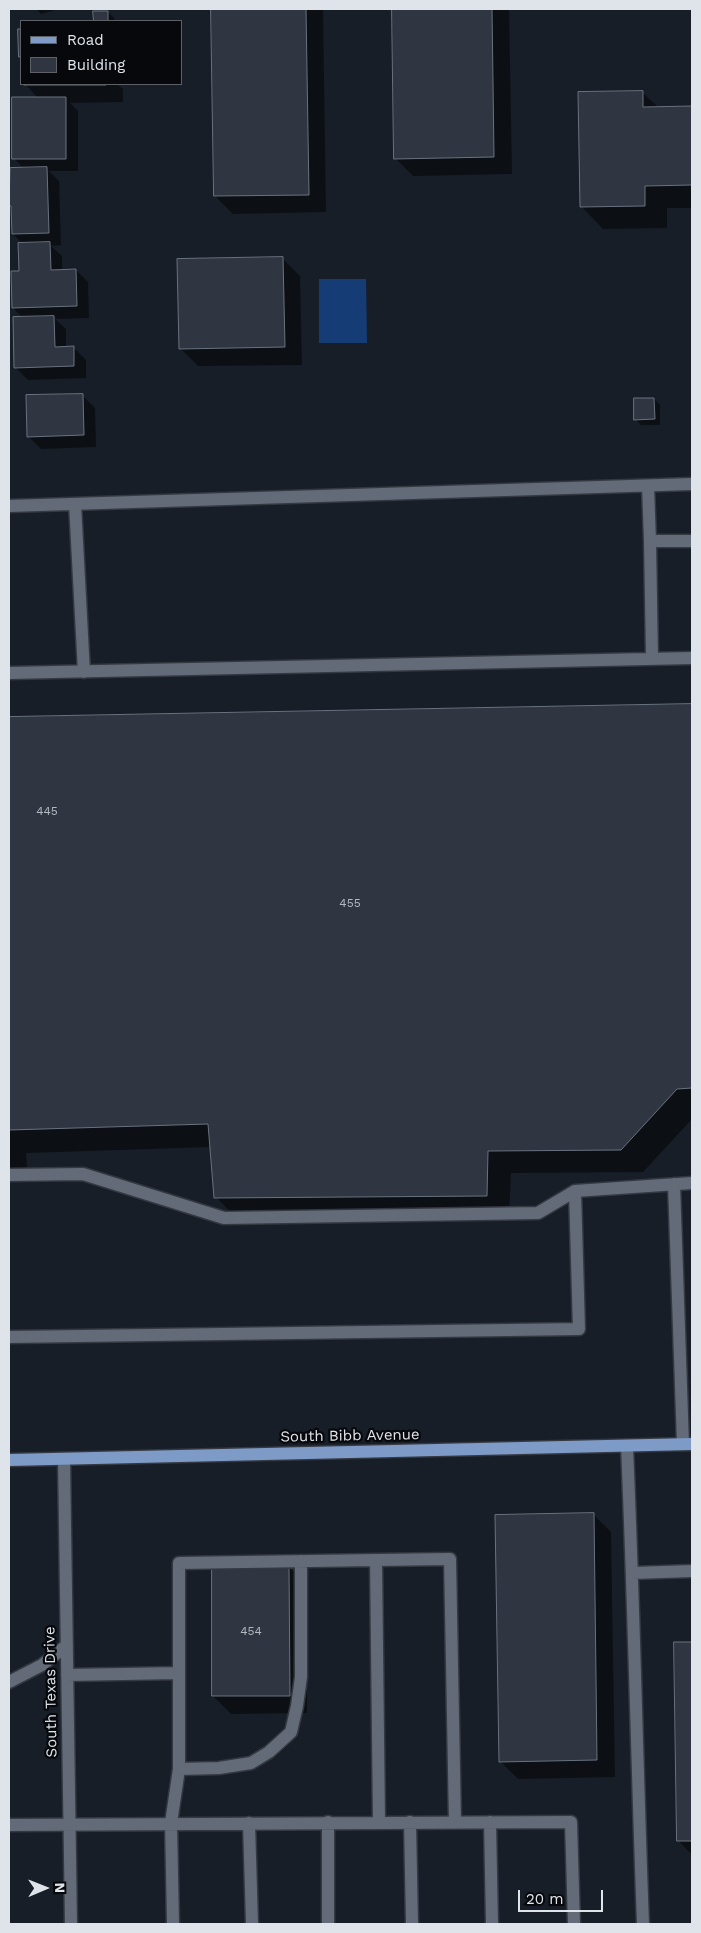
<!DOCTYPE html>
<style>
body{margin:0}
#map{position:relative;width:701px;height:1933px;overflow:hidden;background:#171e28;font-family:"Work Sans",sans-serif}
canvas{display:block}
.frame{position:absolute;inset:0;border:10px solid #dfe4eb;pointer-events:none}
.legend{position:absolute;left:20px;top:20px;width:162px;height:65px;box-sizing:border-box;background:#06080c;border:1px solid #5d6065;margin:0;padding:6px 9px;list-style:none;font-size:15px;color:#dfe4eb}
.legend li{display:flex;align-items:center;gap:10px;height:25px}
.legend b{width:25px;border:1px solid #5d6065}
.north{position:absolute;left:20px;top:1863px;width:50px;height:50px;-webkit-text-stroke:4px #06080c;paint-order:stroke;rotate:89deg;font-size:14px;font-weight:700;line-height:20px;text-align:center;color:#dfe4eb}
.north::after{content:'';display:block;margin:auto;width:18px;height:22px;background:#dfe4eb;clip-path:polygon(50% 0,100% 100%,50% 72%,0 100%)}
.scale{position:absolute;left:518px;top:1890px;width:85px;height:22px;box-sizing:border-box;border:2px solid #dfe4eb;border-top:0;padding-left:6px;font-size:15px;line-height:18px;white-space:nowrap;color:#dfe4eb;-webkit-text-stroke:4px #06080c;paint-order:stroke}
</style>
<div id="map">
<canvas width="701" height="1933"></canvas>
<div class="frame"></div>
<ul class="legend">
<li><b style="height:6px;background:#7e9ac6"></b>Road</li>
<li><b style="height:14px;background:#2f3642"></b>Building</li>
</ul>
<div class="north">N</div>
<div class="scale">20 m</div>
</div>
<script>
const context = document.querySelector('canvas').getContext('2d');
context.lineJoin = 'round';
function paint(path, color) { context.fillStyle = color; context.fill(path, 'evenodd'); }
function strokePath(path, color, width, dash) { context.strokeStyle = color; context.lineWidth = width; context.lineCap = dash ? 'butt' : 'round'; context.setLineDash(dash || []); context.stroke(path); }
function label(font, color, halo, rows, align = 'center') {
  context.font = font + ' "Work Sans",sans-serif'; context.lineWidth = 4.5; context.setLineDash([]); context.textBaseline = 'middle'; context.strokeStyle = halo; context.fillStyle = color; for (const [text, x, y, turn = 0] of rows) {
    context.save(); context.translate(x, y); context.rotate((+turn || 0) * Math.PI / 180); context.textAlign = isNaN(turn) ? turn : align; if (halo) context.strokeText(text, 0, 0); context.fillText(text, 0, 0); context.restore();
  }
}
paint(new Path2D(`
 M 319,279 L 366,279 L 367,343 L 319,343 Z`), '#163c76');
paint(new Path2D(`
 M 36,9 L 59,9 L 41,14 Z
 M 212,9 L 323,9 L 326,212 L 233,214 L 215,196 Z
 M 393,9 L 509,9 L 512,174 L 413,176 L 395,158 Z
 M 95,12 L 108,12 L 114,18 L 114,21 L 95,21 Z
 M 25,84 L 117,84 L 123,89 L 123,102 L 70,103 L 78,111 L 78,171 L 49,171 L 59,181 L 61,245 L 51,246 L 62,256 L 62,270 L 76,270 L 88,282 L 89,318 L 55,319 L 66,329 L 66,347 L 73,347 L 86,360 L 86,378 L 28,380 L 15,367 L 23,318 L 13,308 L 24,245 L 13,234 L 12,211 L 9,208 L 9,184 L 11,184 L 24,169 L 14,158 L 38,98 Z
 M 642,92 L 659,108 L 692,108 L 692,208 L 667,208 L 667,228 L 603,229 L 581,206 Z
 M 282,258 L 300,276 L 302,365 L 198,366 L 180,348 Z
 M 82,395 L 95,408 L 96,447 L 41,449 L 28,436 Z
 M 654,399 L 660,405 L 660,425 L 641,425 L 635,419 Z
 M 692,705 L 692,1119 L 643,1172 L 511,1173 L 509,1218 L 238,1220 L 216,1197 L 211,1147 L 26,1153 L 28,1179 L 9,1179 L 9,719 Z
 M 593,1514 L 611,1532 L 615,1777 L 518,1779 L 500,1761 Z
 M 289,1567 L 307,1585 L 307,1713 L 231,1714 L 213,1696 Z
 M 692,1643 L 692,1855 L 678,1840 L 675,1644 Z`), '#0007');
const building = new Path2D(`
 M 211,9 L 306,9 L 309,195 L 214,196 Z
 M 392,9 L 492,9 L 494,157 L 394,159 Z
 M 93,11 L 108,11 L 108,21 L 94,21 Z
 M 18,29 L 21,29 L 21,57 L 19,57 Z
 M 24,84 L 106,84 L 106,85 L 24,85 Z
 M 643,91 L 643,107 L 692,106 L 692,185 L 645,186 L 645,206 L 580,207 L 578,92 Z
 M 12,97 L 66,97 L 66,159 L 12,159 Z
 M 47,167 L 49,233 L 12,234 L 11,206 L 9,206 L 10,168 Z
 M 50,242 L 51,270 L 76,269 L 77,306 L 12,308 L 11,271 L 19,271 L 18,243 Z
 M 283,257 L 285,347 L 179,349 L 177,259 Z
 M 54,316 L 55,347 L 74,346 L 74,366 L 14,368 L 13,317 Z
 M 83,394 L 84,435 L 27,437 L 26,395 Z
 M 634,398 L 654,398 L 655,419 L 634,420 Z
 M 692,704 L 692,1088 L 677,1089 L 621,1150 L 488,1151 L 487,1196 L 214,1198 L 208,1124 L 9,1130 L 9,717 Z
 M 594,1513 L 597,1760 L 499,1762 L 495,1515 Z
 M 212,1566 L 289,1566 L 290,1696 L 212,1696 Z
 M 674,1642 L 692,1642 L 692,1841 L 677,1841 Z`);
paint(building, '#2f3642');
strokePath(building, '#6a727f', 1);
const minor = new Path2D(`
 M 648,486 L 650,541 L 692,541
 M 75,504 L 84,672
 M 9,506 L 692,484
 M 650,541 L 652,658
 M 9,673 L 692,658
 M 9,1175 L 83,1174 L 224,1218 L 538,1213 L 575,1191 L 692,1183
 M 674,1184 L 683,1444
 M 9,1337 L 579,1329 L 575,1191
 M 627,1447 C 634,1606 637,1765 643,1924
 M 64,1459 L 71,1924
 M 633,1573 L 692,1571
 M 67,1675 L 178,1673
 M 9,1682 L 42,1665 L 67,1645
 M 179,1769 L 219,1768 L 251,1763 L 269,1752 L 291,1732 L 297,1706 L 301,1677 L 301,1561
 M 328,1822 L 328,1924
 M 379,1822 L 376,1560 L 450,1559 L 455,1822
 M 410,1822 L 412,1924
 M 490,1822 L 492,1924
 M 249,1823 L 252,1924
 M 9,1825 L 571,1822 L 574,1924
 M 173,1924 L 171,1823 L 179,1769 L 179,1563 L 376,1560`);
const major = new Path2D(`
 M 9,1460 L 692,1444`);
strokePath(minor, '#343841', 15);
strokePath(major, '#343841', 15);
strokePath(minor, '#626b77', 12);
strokePath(major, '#7e9ac6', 12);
label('12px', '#b3b8c1', null, [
 ["445",47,811],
 ["455",350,903],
 ["454",251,1631]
]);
label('15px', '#dfe4eb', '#06080c', [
 ["South Bibb Avenue",350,1436,-1],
 ["South Texas Drive",51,1692,-91]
]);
</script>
